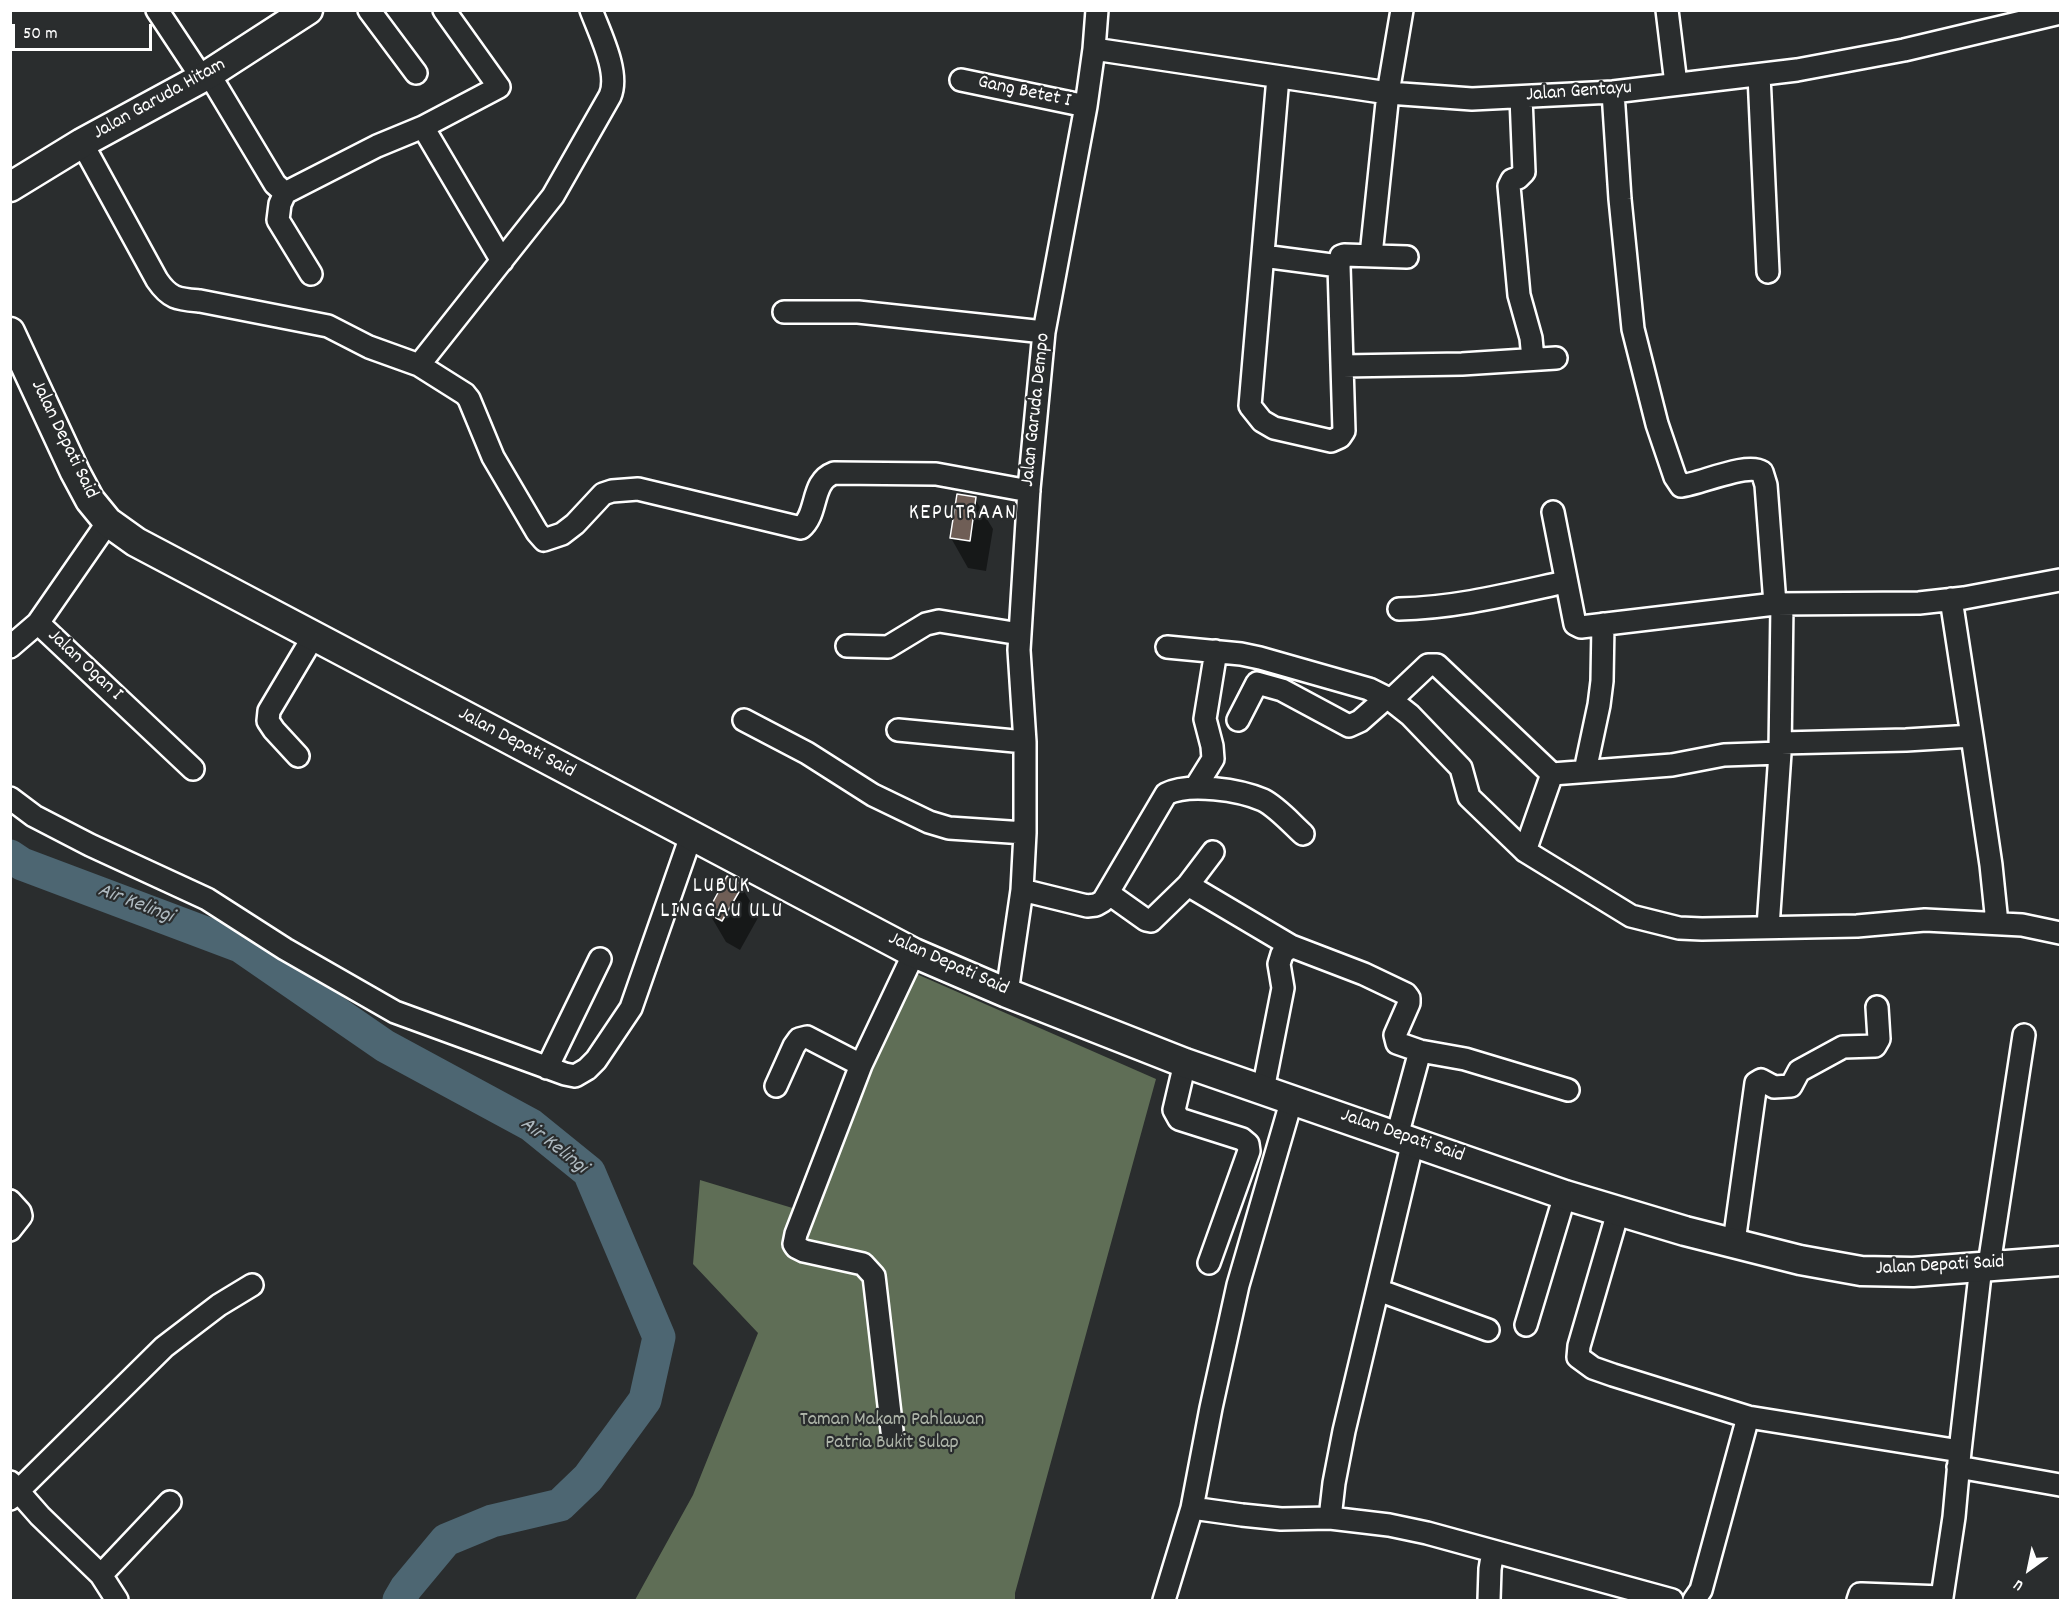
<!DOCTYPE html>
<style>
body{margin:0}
#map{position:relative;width:2071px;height:1611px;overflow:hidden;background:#2a2d2e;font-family:Dekko,sans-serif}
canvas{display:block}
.frame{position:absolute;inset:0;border:12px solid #fff;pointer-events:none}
.north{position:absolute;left:1999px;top:1539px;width:60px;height:60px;-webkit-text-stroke:4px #2a2d2e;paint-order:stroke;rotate:213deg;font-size:16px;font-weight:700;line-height:24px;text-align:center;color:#fff}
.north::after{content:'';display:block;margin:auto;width:21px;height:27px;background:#fff;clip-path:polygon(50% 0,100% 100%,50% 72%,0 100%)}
.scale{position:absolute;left:12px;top:24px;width:140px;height:27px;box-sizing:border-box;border:3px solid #fff;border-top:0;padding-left:8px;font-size:18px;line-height:21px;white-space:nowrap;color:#fff;-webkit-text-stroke:4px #2a2d2e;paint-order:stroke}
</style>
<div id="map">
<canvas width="2071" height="1611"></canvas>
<div class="frame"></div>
<div class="north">U</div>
<div class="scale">50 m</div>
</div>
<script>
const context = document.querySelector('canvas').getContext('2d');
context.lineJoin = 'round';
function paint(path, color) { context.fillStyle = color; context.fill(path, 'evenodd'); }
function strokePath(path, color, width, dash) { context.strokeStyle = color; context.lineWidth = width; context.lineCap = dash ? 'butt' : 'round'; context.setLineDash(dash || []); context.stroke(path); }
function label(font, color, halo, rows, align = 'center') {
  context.font = font + ' Dekko,sans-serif'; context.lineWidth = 4.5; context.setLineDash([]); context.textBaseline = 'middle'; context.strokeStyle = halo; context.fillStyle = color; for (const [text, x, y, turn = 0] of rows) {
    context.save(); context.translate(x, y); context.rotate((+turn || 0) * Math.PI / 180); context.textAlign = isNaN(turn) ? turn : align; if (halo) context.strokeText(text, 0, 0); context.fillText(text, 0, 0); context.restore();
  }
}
paint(new Path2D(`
 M 912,972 L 1156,1079 L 1015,1593 L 1015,1600 L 635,1600 L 693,1495 L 758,1333 L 693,1264 L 700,1180 L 809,1213 Z`), '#5f6e56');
paint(new Path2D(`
 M 975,499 L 993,529 L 986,571 L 968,568 L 951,538 Z
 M 741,886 L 759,916 L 740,950 L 726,942 L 709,913 Z`), '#0007');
strokePath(new Path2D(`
 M 10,856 L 22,864 L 240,946 L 385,1046 L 531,1125 L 589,1172 L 659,1337 L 645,1400 L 588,1478 L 560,1505 L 492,1521 L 446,1540 L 406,1588 L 399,1600`), '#4d6672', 33);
const building = new Path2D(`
 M 957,494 L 976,497 L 970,541 L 950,538 Z
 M 727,876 L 743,885 L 722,921 L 707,913 Z`);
paint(building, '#6f5e56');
strokePath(building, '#fff', 1.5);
const street = new Path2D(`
 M 157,10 L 202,78
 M 369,10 L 416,73
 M 1667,10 L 1676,84
 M 1094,49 L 1388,93 L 1472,99 L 1613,92 L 1797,70 L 1904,50 L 2060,13
 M 209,74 L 275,184 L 285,193
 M 1759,75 L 1768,272
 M 1278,77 L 1250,406 L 1262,421 L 1274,428 L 1331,441 L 1340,437 L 1344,431 L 1339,266
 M 961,80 L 1086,106
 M 1613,92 L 1620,199 L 1633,329 L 1657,424 L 1675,477 L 1681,486 C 1700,484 1747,462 1762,472 L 1766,485 L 1775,604
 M 1521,97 L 1524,172 L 1518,178 L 1512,180 L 1509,186 L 1519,295 L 1531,338 L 1533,359
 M 423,127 L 502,261
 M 82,143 L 157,280 C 170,299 178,299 200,301 L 328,326 L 369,347 L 419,365 L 465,394 L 469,399 L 493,457 L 537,532 L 544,540 L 562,534 L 575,524 L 603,494 L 612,491 L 638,489 L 801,528 C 819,513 810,482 834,473 L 936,474 L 1029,491
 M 1371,255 L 1388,93 L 1402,10
 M 1263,256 L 1339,266 L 1341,256 L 1344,255 L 1407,257
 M 311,274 L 278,220 L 280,204 L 285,193 L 377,146 L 423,127 L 499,87 L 444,10
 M 784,312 L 858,312 L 1044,332
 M 419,365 L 553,196 L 610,96 C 620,73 600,34 591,10
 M 1343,366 L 1462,364 L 1556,358
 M 1553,512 L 1575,624 L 1581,627 L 1775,604 L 1919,603 L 1964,598 L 2060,580
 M 1399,609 C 1456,608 1510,594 1565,582
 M 38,623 L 193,769
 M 847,646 L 888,647 L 926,624 L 939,621 L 1020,634
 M 10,647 L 38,623 L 108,522
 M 1167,647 L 1241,654 L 1260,658 L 1369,689 L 1391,700 L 1410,715 L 1461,768 L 1469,797 L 1525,851 L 1631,916 L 1679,928 L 1702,929 L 1857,926 L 1925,920 L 2022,925 L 2060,933
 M 1391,700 L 1428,665 L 1437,665 L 1552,774 L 1672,765 L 1724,755 L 1780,753
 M 744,720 L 807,753 L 873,795 L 929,822 L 949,828 L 1025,833
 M 1238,720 L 1257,683 L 1282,690 L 1349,726 L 1360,721 L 1386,698
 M 898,730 L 1025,742
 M 1972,736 L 1991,865 L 1997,923
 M 1781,743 L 1906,740 L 1972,736 L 1951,599
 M 298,756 L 274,730 L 268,721 L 269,711 L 313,637
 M 1585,771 L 1599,705 L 1602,681 L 1603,624
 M 1195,788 L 1213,759 L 1212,746 L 1205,719 L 1216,651
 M 10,798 L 34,816 L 90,845 L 207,899 L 285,949 L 395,1012 L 565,1074 L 575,1076 L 587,1069 L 596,1060 L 631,1008 L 691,836
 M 1525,851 L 1552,774
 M 1213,852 L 1188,885 L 1291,946 L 1364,974 L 1406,994 L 1409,998 L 1409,1003 L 1395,1035 L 1397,1043 L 1420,1051 L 1465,1059 L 1568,1090
 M 1022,890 L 1087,906 L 1096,905 L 1103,901 L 1166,794 C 1189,782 1240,790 1263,800 C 1277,807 1291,823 1303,834
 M 1108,893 L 1146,920 L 1151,921 L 1188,885
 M 1768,927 L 1780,753 L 1782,604
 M 1007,993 L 1022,890 L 1025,833 L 1025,742 L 1019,650 L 1029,489 L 1044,332 L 1086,106 L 1094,49 L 1097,10
 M 1185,1063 L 1174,1110 L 1179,1119 L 1242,1139 L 1248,1144 L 1249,1151 L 1209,1263
 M 547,1068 L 600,959
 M 776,1086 L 794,1046 L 799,1039 L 807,1037 L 861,1065
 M 1263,1090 L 1283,988 L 1279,964 L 1282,954 L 1291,946
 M 1397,1136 L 1420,1051
 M 10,1201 L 20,1212 L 21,1216 L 10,1230
 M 1618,1212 L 1579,1346 L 1578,1357 L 1593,1368 L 1613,1375 L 1748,1417 L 1960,1451
 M 1734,1242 L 1756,1083 L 1761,1080 L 1774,1087 L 1791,1086 L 1799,1071 L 1843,1047 L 1875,1046 L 1879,1039 L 1877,1007
 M 1989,1265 L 2024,1035
 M 1378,1290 L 1488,1330
 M 1526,1325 L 1565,1195
 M 892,1431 L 874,1276 L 863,1264 L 804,1251 L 796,1247 L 794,1244 L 796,1234 L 861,1065 L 914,953
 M 1958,1467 L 2060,1485
 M 10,1482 L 40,1516 L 101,1575 L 117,1600
 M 10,1499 L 164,1347 L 219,1305 L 252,1285
 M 1192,1508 L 1242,1515 L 1281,1519 L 1330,1518 L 1389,1525 L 1427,1533 L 1672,1600
 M 1330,1518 L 1334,1483 L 1344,1431 L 1413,1141
 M 101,1575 L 170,1502
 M 1164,1600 L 1192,1508 L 1211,1408 L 1238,1285 L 1292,1099
 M 1489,1600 L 1490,1569 L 1493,1551
 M 1694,1600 L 1701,1590 L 1748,1417
 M 1858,1600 L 1860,1594 L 1862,1594 L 1942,1597 L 1954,1517 L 1960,1451 L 1981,1266`);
const secondary = new Path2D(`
 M 10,187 L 82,143 L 209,74 L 308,10
 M 10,332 L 75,472 L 90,500 L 108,522 L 136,542 L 914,953 L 1007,993 L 1185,1063 L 1565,1195 L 1685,1231 L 1800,1260 L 1861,1271 L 1913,1272 L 2060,1261`);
strokePath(street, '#fff', 26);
strokePath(secondary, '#fff', 33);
strokePath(street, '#2a2d2e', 21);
strokePath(secondary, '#2a2d2e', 28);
label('20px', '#fff', '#2a2d2e', [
 ["Gang Betet I",1024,93,12],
 ["Jalan Gentayu",1579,93,-4],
 ["Jalan Garuda Hitam",160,100,-29],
 ["Jalan Garuda Dempo",1037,410,-84],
 ["Jalan Depati Said",63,440,64],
 ["Jalan Ogan I",84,666,43],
 ["Jalan Depati Said",516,744,28],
 ["Jalan Depati Said",948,965,24],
 ["Jalan Depati Said",1402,1137,19],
 ["Jalan Depati Said",1940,1267,-3]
]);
label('20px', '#afb6aa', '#2a2d2e', [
 ["Taman Makam Pahlawan",892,1421],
 ["Patria Bukit Sulap",892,1444]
]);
label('italic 21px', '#afbac0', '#2a2d2e', [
 ["Air Kelingi",135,905,21],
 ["Air Kelingi",553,1147,38]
]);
context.letterSpacing = '1.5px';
label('22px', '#fff', '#2a2d2e', [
 ["KEPUTRAAN",963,515],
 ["LUBUK",722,888],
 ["LINGGAU ULU",722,913]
]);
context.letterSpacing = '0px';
</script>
